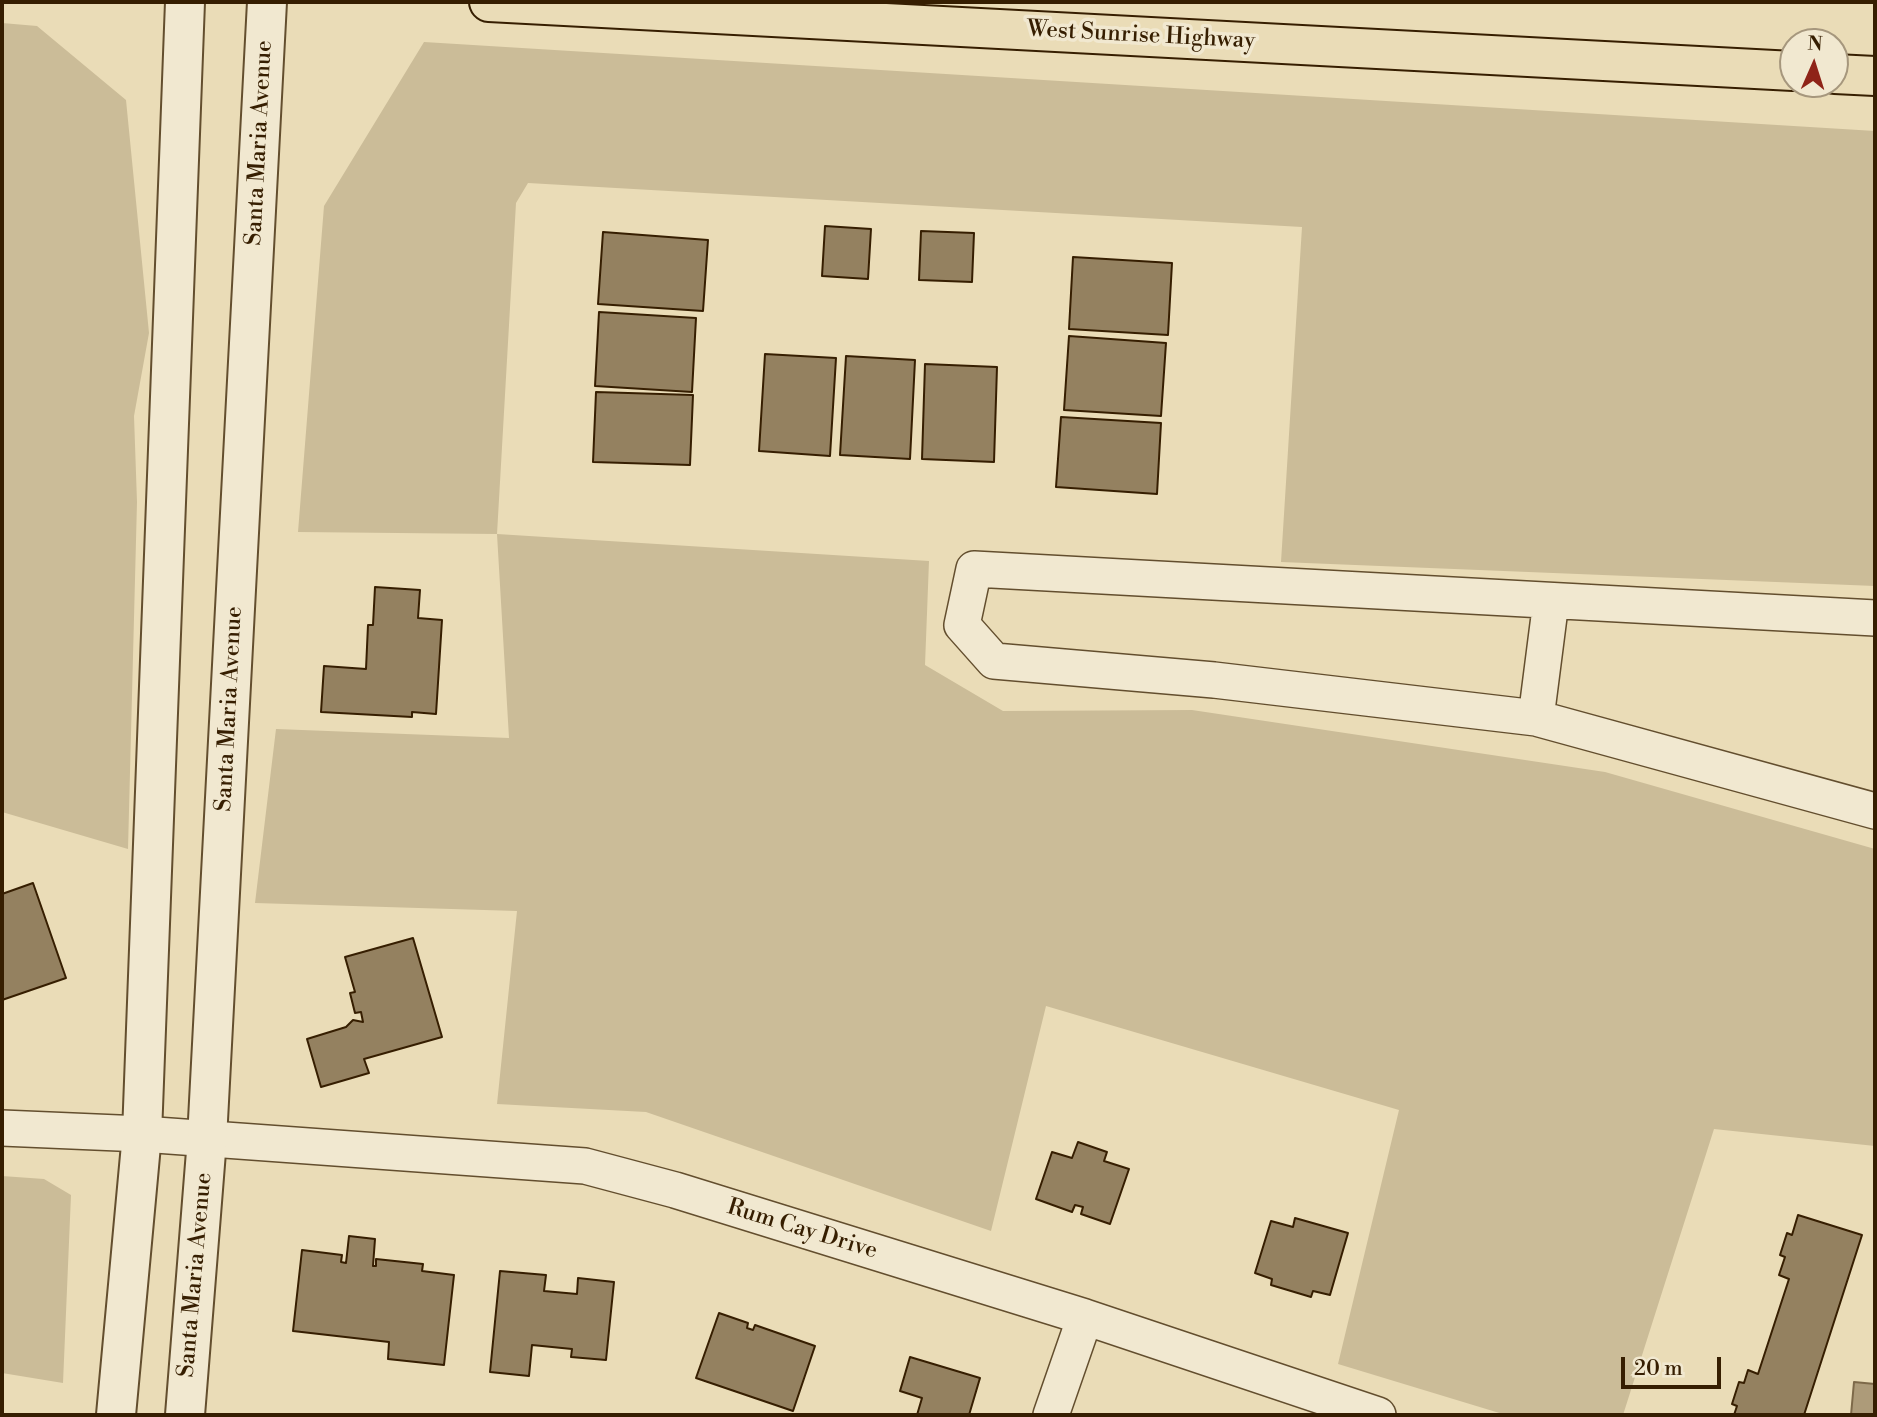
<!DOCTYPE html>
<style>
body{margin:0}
#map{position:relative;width:1877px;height:1417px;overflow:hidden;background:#eadcb7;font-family:"Libre Bodoni",serif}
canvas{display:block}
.frame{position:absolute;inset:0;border:4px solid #361e01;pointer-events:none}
.north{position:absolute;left:1779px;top:28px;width:70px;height:70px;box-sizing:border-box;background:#f1e8d0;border:2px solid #a6977d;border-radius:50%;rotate:3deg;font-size:19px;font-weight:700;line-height:28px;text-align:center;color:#361e01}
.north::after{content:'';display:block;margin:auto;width:24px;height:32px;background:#8f2418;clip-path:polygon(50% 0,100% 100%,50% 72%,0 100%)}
.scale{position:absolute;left:1621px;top:1357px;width:100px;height:32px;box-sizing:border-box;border:4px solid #361e01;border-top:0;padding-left:9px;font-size:21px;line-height:24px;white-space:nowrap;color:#361e01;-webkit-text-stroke:5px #f1e8d0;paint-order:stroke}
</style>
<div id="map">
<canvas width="1877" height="1417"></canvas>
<div class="frame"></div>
<div class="north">N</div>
<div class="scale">20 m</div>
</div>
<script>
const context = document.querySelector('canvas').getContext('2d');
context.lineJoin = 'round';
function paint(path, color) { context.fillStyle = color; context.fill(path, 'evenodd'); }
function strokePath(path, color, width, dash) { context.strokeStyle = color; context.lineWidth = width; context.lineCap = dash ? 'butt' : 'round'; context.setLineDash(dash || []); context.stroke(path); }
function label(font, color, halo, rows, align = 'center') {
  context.font = font + ' "Libre Bodoni",serif'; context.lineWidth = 7; context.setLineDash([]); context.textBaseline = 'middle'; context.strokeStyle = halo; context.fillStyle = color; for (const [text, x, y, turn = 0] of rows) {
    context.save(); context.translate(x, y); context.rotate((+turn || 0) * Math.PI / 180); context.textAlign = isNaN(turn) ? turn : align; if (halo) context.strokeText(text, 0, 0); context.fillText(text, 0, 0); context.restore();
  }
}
paint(new Path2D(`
 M 2,23 L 37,26 L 126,100 L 149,333 L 134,416 L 137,502 L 128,849 L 2,812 Z
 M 424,42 L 1875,131 L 1875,586 L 1281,562 L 1302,227 L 528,183 L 516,203 L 497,534 L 929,561 L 925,665 L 1003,711 L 1192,710 L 1605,772 L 1875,849 L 1875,1146 L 1714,1129 L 1623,1415 L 1506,1415 L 1338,1364 L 1399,1110 L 1046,1006 L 991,1231 L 646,1112 L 497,1104 L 517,911 L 255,903 L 276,729 L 509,738 L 497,534 L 298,532 L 324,206 Z
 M 2,1176 L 44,1179 L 71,1195 L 63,1383 L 2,1373 Z`), '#cbbc98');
const water = new Path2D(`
 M 1854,1382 L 1875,1384 L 1875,1415 L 1851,1415 Z`);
paint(water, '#ad9b79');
strokePath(water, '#7d6949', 2);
const building = new Path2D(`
 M 825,226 L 871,229 L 868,279 L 822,276 Z
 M 921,231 L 974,233 L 972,282 L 919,280 Z
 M 603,232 L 708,240 L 703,311 L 598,304 Z
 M 1073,257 L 1172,263 L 1168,335 L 1069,329 Z
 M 599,312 L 696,318 L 692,392 L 595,386 Z
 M 1069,336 L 1166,343 L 1161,416 L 1064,410 Z
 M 765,354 L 836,358 L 830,456 L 759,451 Z
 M 846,356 L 915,360 L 910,459 L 840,455 Z
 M 925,364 L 997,367 L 994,462 L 922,459 Z
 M 596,392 L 693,395 L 690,465 L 593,462 Z
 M 1061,417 L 1161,423 L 1157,494 L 1056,487 Z
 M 375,587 L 420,590 L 418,618 L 442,620 L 436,714 L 412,712 L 412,717 L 321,712 L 324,666 L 366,669 L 368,625 L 373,625 Z
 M 33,883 L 66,978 L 2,1000 L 2,894 Z
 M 413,938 L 442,1037 L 364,1059 L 369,1073 L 321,1087 L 307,1039 L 346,1027 L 353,1020 L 363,1022 L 361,1012 L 355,1013 L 350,993 L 355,992 L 345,957 Z
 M 1078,1142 L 1107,1152 L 1104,1161 L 1129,1169 L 1110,1224 L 1081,1214 L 1083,1207 L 1075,1205 L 1072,1212 L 1036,1199 L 1052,1152 L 1072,1158 Z
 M 1798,1215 L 1862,1235 L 1804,1415 L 1734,1415 L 1737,1406 L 1732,1404 L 1739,1382 L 1744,1383 L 1748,1370 L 1758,1374 L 1789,1279 L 1779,1275 L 1785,1257 L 1780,1255 L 1787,1233 L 1792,1235 Z
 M 1295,1218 L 1348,1233 L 1330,1295 L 1313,1291 L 1311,1297 L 1271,1285 L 1272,1279 L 1255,1273 L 1271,1221 L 1293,1227 Z
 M 349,1236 L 375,1239 L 373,1266 L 376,1266 L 376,1259 L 423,1264 L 422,1271 L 454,1275 L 444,1365 L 388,1359 L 389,1342 L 293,1331 L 302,1250 L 342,1255 L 341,1262 L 346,1263 Z
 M 500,1271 L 546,1275 L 544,1291 L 577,1294 L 578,1278 L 614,1282 L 606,1360 L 571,1357 L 572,1349 L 532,1345 L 529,1376 L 490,1372 Z
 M 719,1313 L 748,1323 L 747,1328 L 753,1330 L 755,1325 L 815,1346 L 793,1411 L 696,1378 Z
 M 910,1357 L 980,1378 L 969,1415 L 917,1415 L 922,1398 L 900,1391 Z`);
paint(building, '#948160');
strokePath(building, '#361e01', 2);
const minor = new Path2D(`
 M 1875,618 L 974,569 L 962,625 L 994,661 L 1214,680 L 1536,718 L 1875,811
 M 1536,718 L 1551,601
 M 2,1128 L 142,1134 L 585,1166 L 675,1190 L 1085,1317 L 1378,1415
 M 1051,1415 L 1085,1317`);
const tertiary = new Path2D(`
 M 116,1415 L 142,1134 L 185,2
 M 185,1415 L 207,1139 L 267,2`);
const primary = new Path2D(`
 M 489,2 L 1793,71
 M 1835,74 L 1875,76`);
strokePath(minor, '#634e2e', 38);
strokePath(tertiary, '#634e2e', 42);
strokePath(primary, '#361e01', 42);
strokePath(minor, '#f1e8d0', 35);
strokePath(tertiary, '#f1e8d0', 38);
strokePath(primary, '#eadcb7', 38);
label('23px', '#361e01', '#f1e8d0', [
 ["West Sunrise Highway",1141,36,3],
 ["Santa Maria Avenue",260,143,-87],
 ["Santa Maria Avenue",230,709,-87],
 ["Rum Cay Drive",802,1230,17],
 ["Santa Maria Avenue",196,1275,-85]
]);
</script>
